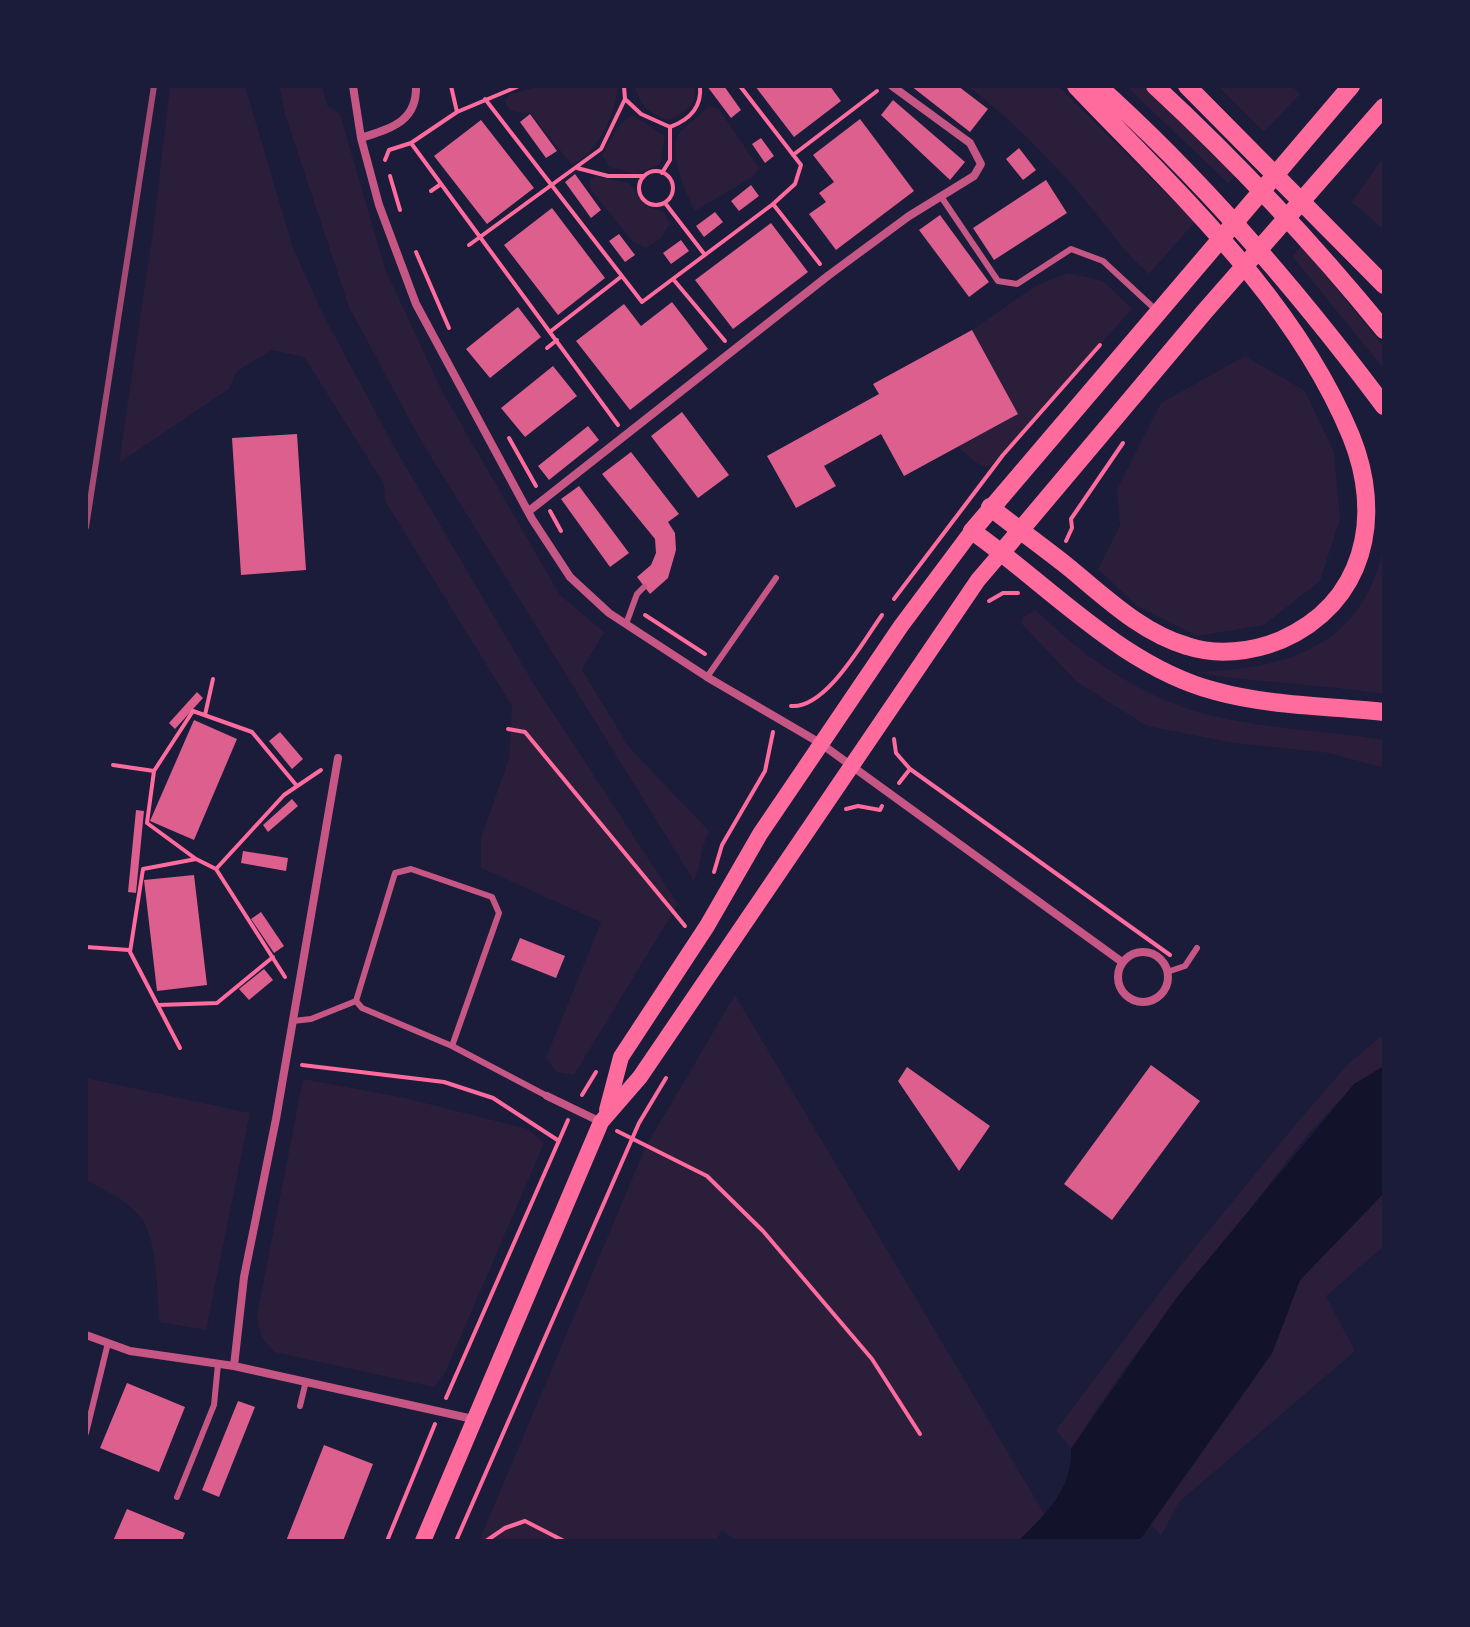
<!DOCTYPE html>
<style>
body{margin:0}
#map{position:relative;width:1470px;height:1627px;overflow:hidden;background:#1b1b3a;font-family:"Varela Round",sans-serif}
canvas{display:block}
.frame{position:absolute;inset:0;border:88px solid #1b1b3a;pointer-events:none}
</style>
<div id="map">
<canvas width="1470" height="1627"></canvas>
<div class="frame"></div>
</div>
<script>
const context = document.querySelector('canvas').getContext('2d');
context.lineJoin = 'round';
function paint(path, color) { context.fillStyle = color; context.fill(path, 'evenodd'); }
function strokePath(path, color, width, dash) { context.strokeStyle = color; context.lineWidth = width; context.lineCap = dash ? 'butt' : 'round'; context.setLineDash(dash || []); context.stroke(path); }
paint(new Path2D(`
 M 170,86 L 245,86 L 293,248 L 324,316 L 396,450 L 532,681 L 678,904 L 574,1075 L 556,1072 L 546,1058 L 601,922 L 481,868 L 481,838 L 509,758 L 512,706 L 385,501 L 384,484 L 304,357 L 272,350 L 237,371 L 229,389 L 119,463 L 154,224 Z
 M 279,86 L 322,86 L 327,105 L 340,114 L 385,269 L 442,391 L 560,595 L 604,632 L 582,670 L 629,747 L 710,832 C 701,842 701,867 694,881 L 420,439 L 349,307 L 285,114 Z
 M 541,86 L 618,86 C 614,115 600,151 572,165 L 531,114 C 519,110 509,116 505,100 L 510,94 Z
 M 635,86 L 694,86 C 699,104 684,112 670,120 C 652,116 639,105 635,86 Z
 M 968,86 L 1058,86 L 1195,222 L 1149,274 C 1123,252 1106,225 1084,199 C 1048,157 1012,120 968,86 Z
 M 1126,86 L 1148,86 L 1237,174 L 1228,183 Z
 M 1218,86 L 1292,86 L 1300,94 L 1264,132 Z
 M 709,106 L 719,109 L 759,168 L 754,176 L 695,211 C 686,195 666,147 680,132 C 689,123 700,116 709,106 Z
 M 632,115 L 665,136 L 660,165 L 635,174 L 609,167 L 602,155 L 619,125 Z
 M 1384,156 L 1384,230 L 1352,202 Z
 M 596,176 L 629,183 L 650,208 L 663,211 L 670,224 L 660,239 L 646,248 L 633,242 L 590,189 L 590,179 Z
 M 1302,246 L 1384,347 L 1384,369 L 1292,256 Z
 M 1067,273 L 1103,281 L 1132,309 L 990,467 L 978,464 L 957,447 L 1018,414 L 972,330 L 1034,287 Z
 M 1245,356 L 1305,391 L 1334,452 L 1340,519 L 1320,581 L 1264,625 L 1197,636 L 1137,606 L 1098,569 L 1120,525 L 1117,489 L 1161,403 Z
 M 1384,545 L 1384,694 C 1320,684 1257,683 1193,672 C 1287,669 1363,648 1384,545 Z
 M 1036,610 C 1080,654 1130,689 1189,709 C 1245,728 1324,730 1384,740 L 1384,768 L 1329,753 L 1234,743 L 1147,726 L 1077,682 L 1021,623 L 1023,617 Z
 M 735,995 L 1045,1515 L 1018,1541 L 738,1541 L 722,1531 L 715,1541 L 479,1541 L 646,1146 Z
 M 1384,1034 L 1384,1066 C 1329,1099 1290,1158 1251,1208 C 1188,1286 1124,1363 1071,1449 L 1056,1430 L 1176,1271 L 1295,1125 L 1348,1064 Z
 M 86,1078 L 250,1113 L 206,1330 L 159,1322 C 157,1294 158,1234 138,1214 C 124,1199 104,1190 86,1180 Z
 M 303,1079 L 405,1098 L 528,1129 L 544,1143 L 446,1371 L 434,1387 L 274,1352 L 261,1336 L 257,1315 Z
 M 1384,1193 L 1384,1246 L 1326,1296 L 1355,1351 L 1179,1502 L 1161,1536 L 1151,1524 L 1272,1354 L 1300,1280 Z`), '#2a1e3b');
paint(new Path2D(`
 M 1384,1066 L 1384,1193 L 1300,1280 L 1272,1353 L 1139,1541 L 1018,1541 C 1046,1514 1073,1489 1071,1449 L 1177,1297 L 1354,1084 Z`), '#12122b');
paint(new Path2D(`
 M 707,86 L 724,86 L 741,110 L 731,118 Z
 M 755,86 L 830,86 L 841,101 L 794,137 Z
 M 911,86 L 958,86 L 988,109 L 970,132 Z
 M 893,100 L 965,162 L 950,180 L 881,115 Z
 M 530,114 L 557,151 L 546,158 L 520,122 Z
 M 860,119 L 914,191 L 836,250 L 809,214 L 826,202 L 819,193 L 834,182 L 813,155 Z
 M 481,120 L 534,188 L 487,224 L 434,156 Z
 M 761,138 L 774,156 L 765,163 L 752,144 Z
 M 1019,148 L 1036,170 L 1023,180 L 1006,159 Z
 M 575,174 L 601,210 L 591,218 L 565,182 Z
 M 1046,180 L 1067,213 L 994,260 L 973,228 Z
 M 751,185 L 759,196 L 739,211 L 731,201 Z
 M 552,208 L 605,278 L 558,315 L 504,245 Z
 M 715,212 L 723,222 L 704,237 L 696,226 Z
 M 940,215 L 989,282 L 969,297 L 919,230 Z
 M 771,223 L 808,272 L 733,329 L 695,280 Z
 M 619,234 L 635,255 L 625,262 L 609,241 Z
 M 681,240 L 689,251 L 671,264 L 663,253 Z
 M 672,302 L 708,349 L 630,410 L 576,341 L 624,304 L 641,326 Z
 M 518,307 L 541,337 L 490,378 L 466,349 Z
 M 972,330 L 1018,414 L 904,476 L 881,434 L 824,466 L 836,486 L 796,508 L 767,456 L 879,394 L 873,384 Z
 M 553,366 L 577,396 L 525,437 L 501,408 Z
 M 682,412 L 729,475 L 698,498 L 651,436 Z
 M 588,426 L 599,440 L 549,480 L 538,466 Z
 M 297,434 L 306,570 L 241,575 L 232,438 Z
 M 631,452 L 679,514 L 668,522 L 675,533 L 676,550 L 668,578 L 650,594 L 637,577 L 651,565 L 656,553 L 655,539 L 602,474 Z
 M 579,486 L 629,553 L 610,567 L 561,499 Z
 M 197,692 L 203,698 L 175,729 L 169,723 Z
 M 194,720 L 237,739 L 194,840 L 150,821 Z
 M 280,732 L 303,759 L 292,769 L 269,741 Z
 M 292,799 L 298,806 L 268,832 L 263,825 Z
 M 136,810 L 144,811 L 136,893 L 128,892 Z
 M 243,851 L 288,858 L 286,871 L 241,863 Z
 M 194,875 L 207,985 L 157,991 L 144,880 Z
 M 261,912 L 284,946 L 274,953 L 251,919 Z
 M 520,938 L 565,956 L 556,978 L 511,960 Z
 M 264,969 L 273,980 L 249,1000 L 239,989 Z
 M 1151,1065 L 1200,1101 L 1112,1220 L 1064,1184 Z
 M 907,1067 L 990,1126 L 959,1171 L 898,1081 Z
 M 127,1383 L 185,1407 L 159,1472 L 100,1448 Z
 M 238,1401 L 255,1407 L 219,1497 L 202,1490 Z
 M 324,1445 L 373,1464 L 343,1541 L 286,1541 Z
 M 127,1509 L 185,1533 L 182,1541 L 113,1541 Z`), '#dd5f8e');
strokePath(new Path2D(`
 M 451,86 L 457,112
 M 740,86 L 801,165 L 795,184 L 773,204 L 820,264
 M 485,99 L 642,302 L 773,204
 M 625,99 L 641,114 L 670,127 C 689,120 702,107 700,86
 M 411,143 L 618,425
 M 793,155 L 877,91
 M 385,160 L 389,150 L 411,143 L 457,112 L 519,86
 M 577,168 L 608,176 L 643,176
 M639 188a17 17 0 1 1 34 0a17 17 0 1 1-34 0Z
 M 662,173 L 670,160 L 670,127
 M 390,176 L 400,210
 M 431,191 L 441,184
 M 665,203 L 705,255
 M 469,245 L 601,149 L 625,99 L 624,86
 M 416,252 L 449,328
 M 673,279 L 725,341
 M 551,331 L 622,276
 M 547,348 L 557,340
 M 509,438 L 536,486
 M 550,511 L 561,531
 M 1066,541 L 1072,528 L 1071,519 L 1123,443
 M 894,599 L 1003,455 L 1100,345
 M 989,601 L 1003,593 L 1018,593
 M 645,615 L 705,654
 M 791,706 C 826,709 862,643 882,615
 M 205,715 L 213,679
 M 508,729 L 525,732 L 685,926
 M 894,739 L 896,753 L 910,769 L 1170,955
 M 113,765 L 154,771
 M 899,783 L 910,769
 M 846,809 L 858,806 L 880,810 L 882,806
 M 196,859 L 147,823 L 154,771 L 193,711 L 252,732 L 297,786
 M 216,869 L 284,795 L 321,770
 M 714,872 L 722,845 L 765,771 L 773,732
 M 86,947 L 129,950 L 180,1048
 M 130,952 L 143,869 L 196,859 L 216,869 L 285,977
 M 159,1005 L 217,1003 L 273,957
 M 302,1065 L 444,1082 L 493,1098 L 559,1141
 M 582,1095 L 596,1072
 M 617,1131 L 707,1176 L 763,1231 L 872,1359 L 920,1434
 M 446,1398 L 568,1120
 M 387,1541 L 435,1424
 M 456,1541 L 639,1123 L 666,1078
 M 486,1541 L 505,1528 L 525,1521 L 564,1541`), '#ff6b9d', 4);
strokePath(new Path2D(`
 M 942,198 L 998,281 L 1017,284 L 1071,249 L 1103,261 L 1157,311
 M 626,624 L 637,594 L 644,587
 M 707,677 L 776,578
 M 1167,972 L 1185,966 L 1197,948
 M 293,1021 L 311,1019 L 356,1001
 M 452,1046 L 499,913 L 492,897 L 411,869 L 395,873 L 356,1001 L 362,1008 L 452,1046 L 547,1096
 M 300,1406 L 306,1381
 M 86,1433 L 108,1343
 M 177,1497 L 214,1405 L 218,1364`), '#c65784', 6);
strokePath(new Path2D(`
 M 353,86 L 361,138 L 379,205 L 416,304 L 532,519 L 570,577 L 609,613 L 707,677 L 820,743 L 1122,962
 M 361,138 C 391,128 417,122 416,86
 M 529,511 L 829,275 L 909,216 L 974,176 L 981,164 L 970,143 L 892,86
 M1118 977a25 25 0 1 1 50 0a25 25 0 1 1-50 0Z
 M 547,1096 L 601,1122
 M 86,1335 L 130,1351 L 234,1366 L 473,1419
 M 234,1366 L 244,1277 L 276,1119 L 338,758`), '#c65784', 8);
strokePath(new Path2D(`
 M 607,1110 L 621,1057 L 707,926 L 760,834 L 901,626 L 972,531
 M 423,1541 L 601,1122 L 640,1077 L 978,580 L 1002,552`), '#ff6b9d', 16);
strokePath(new Path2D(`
 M 972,531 L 1351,86
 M 1002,552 L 1205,311 L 1384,107`), '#ff6b9d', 18);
strokePath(new Path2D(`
 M 1098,86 C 1205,182 1298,291 1384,406
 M 1155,86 C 1237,162 1313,243 1384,330
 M 1187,86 L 1384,285
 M 990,507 C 1015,527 1042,546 1067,566 C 1104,596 1140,632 1187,646 C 1217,656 1252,652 1281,640 C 1365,603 1384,517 1351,436 C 1294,298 1177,192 1076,86
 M 972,531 C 1049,585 1121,666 1215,691 C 1269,706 1328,706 1384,712`), '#ff6b9d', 18);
strokePath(new Path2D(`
 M 86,527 L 154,86`), '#a44b75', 6);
</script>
